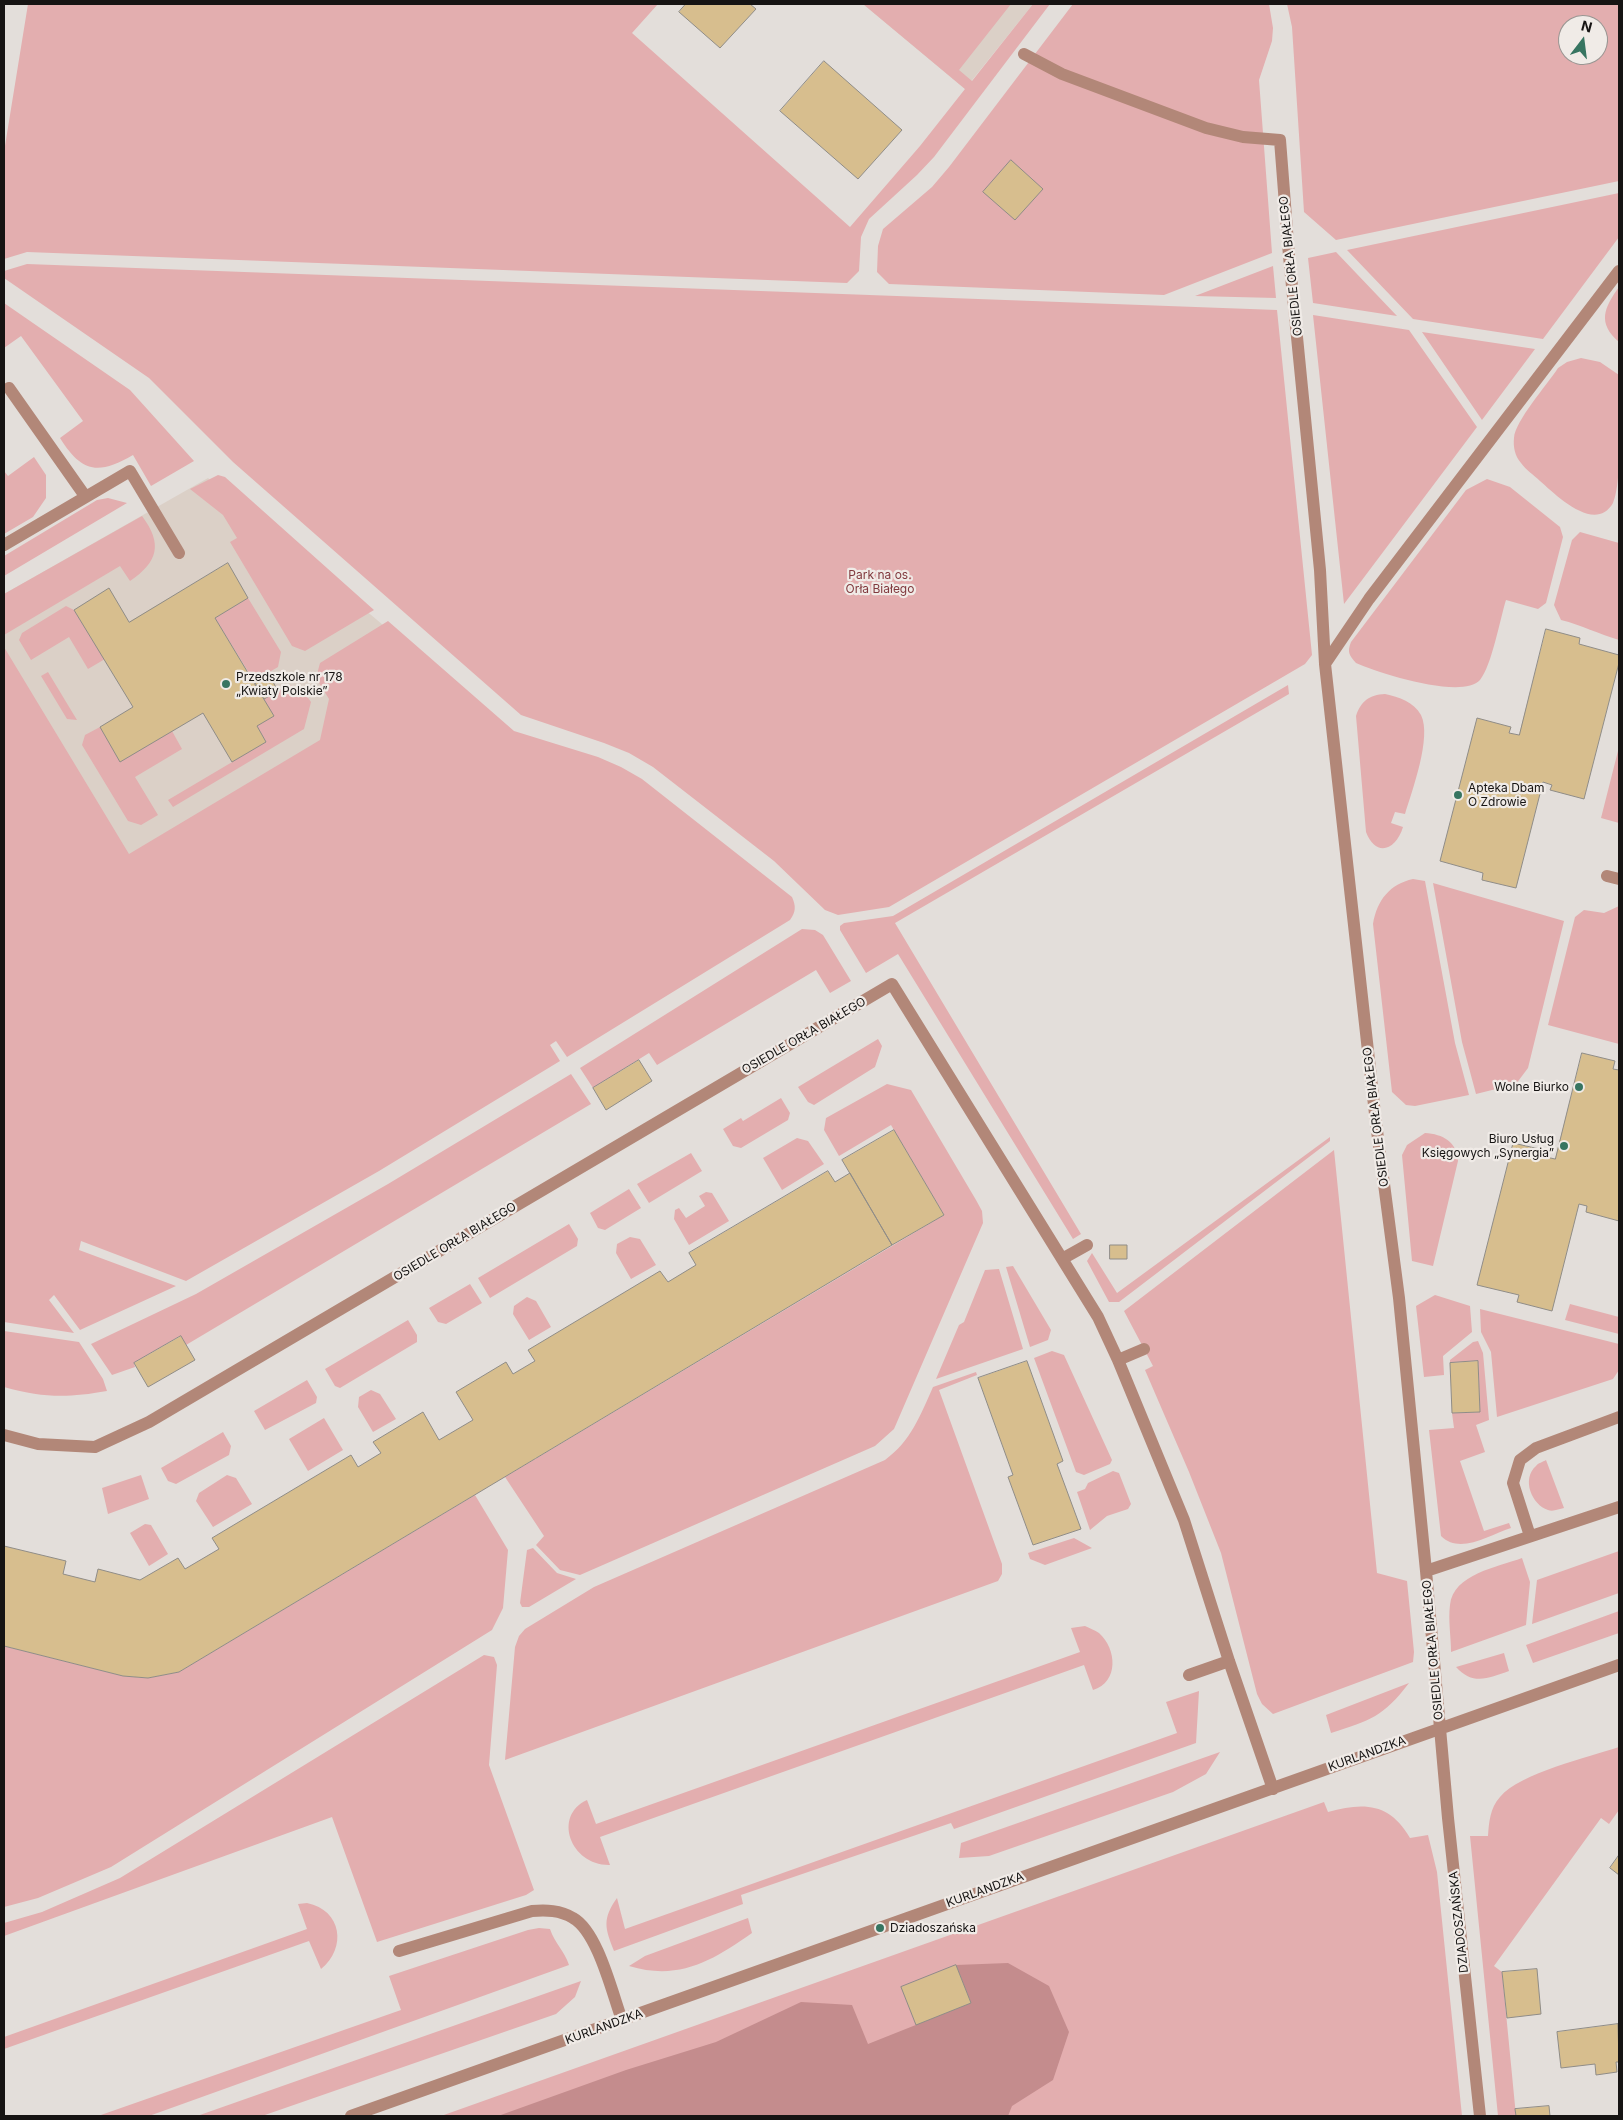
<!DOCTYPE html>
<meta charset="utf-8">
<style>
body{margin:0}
#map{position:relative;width:1623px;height:2120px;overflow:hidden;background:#e3deda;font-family:Inter,sans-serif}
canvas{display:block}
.frame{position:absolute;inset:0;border:5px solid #161413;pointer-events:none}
.north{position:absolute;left:1558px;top:15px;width:50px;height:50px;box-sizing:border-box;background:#f0ebe7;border:1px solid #999592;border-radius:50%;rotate:15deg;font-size:14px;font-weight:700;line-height:20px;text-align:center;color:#161413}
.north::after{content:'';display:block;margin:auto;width:18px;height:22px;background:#377561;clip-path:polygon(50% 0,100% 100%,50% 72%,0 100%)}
</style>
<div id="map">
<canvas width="1623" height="2120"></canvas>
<div class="frame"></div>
<div class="north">N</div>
</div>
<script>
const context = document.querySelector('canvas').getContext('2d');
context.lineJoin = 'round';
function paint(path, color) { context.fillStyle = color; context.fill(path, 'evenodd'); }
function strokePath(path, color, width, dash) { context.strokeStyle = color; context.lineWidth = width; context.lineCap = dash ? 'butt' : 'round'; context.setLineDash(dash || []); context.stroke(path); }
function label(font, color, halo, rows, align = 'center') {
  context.font = font + ' Inter,sans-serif'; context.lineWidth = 4.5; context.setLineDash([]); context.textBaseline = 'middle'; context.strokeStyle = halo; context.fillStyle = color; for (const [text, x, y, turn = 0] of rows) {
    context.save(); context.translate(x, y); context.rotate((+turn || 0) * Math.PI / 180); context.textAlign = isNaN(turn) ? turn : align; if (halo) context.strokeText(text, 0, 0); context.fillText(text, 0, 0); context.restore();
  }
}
paint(new Path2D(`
 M 863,4 L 1033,4 L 965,89 Z
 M 208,478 L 383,625 L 505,737 L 102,980 L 4,813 L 4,594 Z`), '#dbd0c7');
paint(new Path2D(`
 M 28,4 L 658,4 L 632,33 L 850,227 L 920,146 L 965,89 L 863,4 L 1011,4 L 959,70 L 972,81 L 1033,4 L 1050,4 L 934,157 L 917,175 L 869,219 L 861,237 L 859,271 L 847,283 L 27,252 L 4,259 L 4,152 Z
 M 1073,4 L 1269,4 L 1273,28 L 1272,41 L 1259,80 L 1272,253 L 1164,295 L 889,284 L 877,272 L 878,246 L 883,229 L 932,187 L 949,167 Z
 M 1287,4 L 1619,4 L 1619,181 L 1336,240 L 1304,212 L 1292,27 ZM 1568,25 L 1598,25 L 1598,55 L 1568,55 Z
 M 1619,193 L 1619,237 L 1543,339 L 1413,319 L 1347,250 Z
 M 1336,252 L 1397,316 L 1313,303 L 1308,258 Z
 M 27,264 L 1277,310 L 1312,655 L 1305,664 L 889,907 L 838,915 L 825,910 L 774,861 L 653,767 L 629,753 L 604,743 L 521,715 L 233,462 L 149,378 L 4,278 L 4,271 Z
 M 1273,266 L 1276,298 L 1195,296 Z
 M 1619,287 L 1619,342 C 1597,323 1604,308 1619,287 Z
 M 4,303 L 130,390 L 194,461 L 151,486 L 133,455 C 98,475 82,473 60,438 L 83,421 L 21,336 L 4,348 Z
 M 1313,315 L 1409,330 L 1477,427 L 1344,604 Z
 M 1422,332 L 1535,349 L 1482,420 Z
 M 1581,358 L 1600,362 L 1619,375 C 1619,404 1623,481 1613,503 C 1595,534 1556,495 1540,481 C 1534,475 1526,470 1521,463 C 1515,456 1513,447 1514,438 C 1515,421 1547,385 1558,368 L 1567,362 Z
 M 34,457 L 46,475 L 46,498 L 33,517 L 4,534 L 4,471 L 8,476 Z
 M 218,475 L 225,477 L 374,610 L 305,651 L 292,646 L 230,542 L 237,538 L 223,515 L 190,489 Z
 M 1487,479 L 1510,487 L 1560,527 L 1563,537 L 1546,603 L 1538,609 L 1506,600 C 1500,619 1492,665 1480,680 C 1462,700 1379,673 1356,663 C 1349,655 1347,652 1351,642 L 1466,490 Z
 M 108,498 L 127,503 L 4,576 L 4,556 L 97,500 Z
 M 142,516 C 163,544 158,562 130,581 L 120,566 L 4,635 L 4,594 Z
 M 1580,532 L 1619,543 L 1619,640 C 1598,634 1582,625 1561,620 L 1554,605 L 1572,540 Z
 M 248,598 L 281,652 L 278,667 L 254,681 L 215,618 Z
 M 66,606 L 74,610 L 105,659 L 88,669 L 69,637 L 31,660 L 19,640 L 22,633 Z
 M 388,621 L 514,731 L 598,757 L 621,767 L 642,779 L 792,897 C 796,906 796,912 790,920 L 567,1057 L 556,1041 L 550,1045 L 560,1061 L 379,1171 L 186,1281 L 81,1241 L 79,1250 L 176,1286 L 80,1330 L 54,1295 L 49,1300 L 74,1333 L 4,1322 L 4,647 L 129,854 L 320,740 L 329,699 L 316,678 L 320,663 Z
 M 48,672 L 77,720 L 67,719 L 41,676 Z
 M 288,685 L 301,688 L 311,702 L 304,729 L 173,807 L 168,800 L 266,742 L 257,726 L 264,699 Z
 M 1288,685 L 1289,694 L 895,923 L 1081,1234 L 1073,1239 L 898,954 L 866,973 L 840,930 L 840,926 L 844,923 L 893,916 Z
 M 1385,694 C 1399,697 1414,702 1421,715 C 1432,737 1412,791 1405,814 L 1395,812 L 1391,823 L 1403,827 C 1396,850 1376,858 1366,832 L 1356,716 C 1361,701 1369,695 1385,694 Z
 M 100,727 L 121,761 L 172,731 L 182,749 L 135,777 L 158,815 L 141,825 L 128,821 L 82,745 L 85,735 Z
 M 1619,747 L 1619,823 L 1601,818 Z
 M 1413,879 L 1425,881 L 1455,1043 L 1469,1095 L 1415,1106 L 1406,1105 L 1392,1092 L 1373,924 C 1377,900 1390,884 1413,879 Z
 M 1433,883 L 1564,921 L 1528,1068 L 1516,1084 L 1476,1094 L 1462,1042 Z
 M 1619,906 L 1619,1044 L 1548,1025 L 1575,917 L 1584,910 L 1604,913 Z
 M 802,929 L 815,930 L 823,935 L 851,981 L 830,993 L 816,970 L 657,1065 L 649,1053 L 593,1088 L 580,1068 Z
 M 878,1039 L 882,1046 L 875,1067 L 814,1105 L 808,1102 L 798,1087 Z
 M 571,1074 L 591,1104 L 186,1345 L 180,1336 L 134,1363 L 135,1367 L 112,1375 L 91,1344 L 196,1294 L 388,1184 Z
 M 887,1084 L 911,1090 L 976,1200 L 982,1211 L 983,1223 L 894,1429 L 875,1446 L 580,1575 L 560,1570 L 536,1545 L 544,1536 L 505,1477 L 944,1215 L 891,1125 L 839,1156 L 824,1130 L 826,1118 Z
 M 781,1098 L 790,1113 L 788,1120 L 741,1148 L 733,1146 L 723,1129 L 741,1118 L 743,1121 Z
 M 1425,1133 C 1443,1134 1457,1142 1458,1161 L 1433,1266 L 1412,1261 L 1402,1155 L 1407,1145 Z
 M 1330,1137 L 1330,1141 L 1119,1302 L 1109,1302 L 1087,1261 L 1092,1253 L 1117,1293 Z
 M 797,1138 L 808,1141 L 824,1164 L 782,1190 L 763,1158 Z
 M 1334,1150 L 1377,1573 L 1407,1581 L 1414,1652 L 1413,1662 L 1273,1714 L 1262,1704 L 1257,1694 L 1221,1553 L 1189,1472 L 1145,1370 L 1153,1366 L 1124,1311 Z
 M 691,1153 L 702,1171 L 649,1203 L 637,1184 Z
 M 629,1189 L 641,1208 L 605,1230 L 598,1228 L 590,1213 Z
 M 706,1192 L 712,1193 L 729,1221 L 689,1245 L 674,1219 L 675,1210 L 679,1208 L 686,1218 L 705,1206 L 699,1196 Z
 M 569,1224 L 578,1239 L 577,1246 L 490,1298 L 478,1278 Z
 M 630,1237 L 640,1239 L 656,1265 L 631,1279 L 616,1253 L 617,1244 Z
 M 1013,1266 L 1051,1330 L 1048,1340 L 1030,1347 L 1006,1267 Z
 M 999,1269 L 1023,1349 L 936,1379 L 959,1325 L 964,1322 L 985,1270 Z
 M 470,1284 L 482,1303 L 446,1324 L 438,1322 L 429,1308 Z
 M 1435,1295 L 1470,1306 L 1472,1332 L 1443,1356 L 1444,1375 L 1424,1377 L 1416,1306 Z
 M 527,1297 L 536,1301 L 551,1327 L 529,1340 L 513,1314 L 514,1306 Z
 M 1570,1304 L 1619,1317 L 1619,1334 L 1565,1320 Z
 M 1480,1309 L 1619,1344 L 1619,1370 L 1613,1379 L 1497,1417 L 1491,1352 L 1481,1332 Z
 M 408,1320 L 417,1335 L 417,1342 L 340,1388 L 335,1386 L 325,1369 Z
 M 4,1331 L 79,1342 L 103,1379 L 107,1391 C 67,1398 44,1398 4,1387 Z
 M 1478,1341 L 1483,1353 L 1489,1420 L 1476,1425 L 1485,1452 L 1460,1461 L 1484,1531 L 1509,1523 L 1511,1528 C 1489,1535 1460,1555 1441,1536 L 1429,1430 L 1454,1428 L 1452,1413 L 1480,1412 L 1478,1361 L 1450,1363 L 1450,1360 L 1473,1342 Z
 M 1052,1351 L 1064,1355 L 1112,1460 L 1110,1464 L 1084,1475 L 1076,1472 L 1034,1358 Z
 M 976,1372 L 977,1375 L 939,1390 L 1002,1564 L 1002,1574 L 998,1581 L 505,1760 L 515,1647 L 519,1636 L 525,1629 L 594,1587 L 885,1460 C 911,1441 920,1416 933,1387 Z
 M 307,1380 L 317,1397 L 316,1403 L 265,1430 L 254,1411 Z
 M 371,1390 L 380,1394 L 396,1419 L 373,1432 L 358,1407 L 359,1397 Z
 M 324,1418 L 343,1450 L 308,1471 L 289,1439 Z
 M 223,1432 L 231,1446 L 229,1455 L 176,1484 L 168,1481 L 161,1468 Z
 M 1546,1460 L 1564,1508 C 1559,1509 1553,1512 1548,1510 C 1532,1505 1521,1479 1536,1466 C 1538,1463 1543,1462 1546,1460 Z
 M 1113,1471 L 1119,1473 L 1131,1504 L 1128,1509 L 1107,1516 L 1090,1530 L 1077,1492 L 1085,1489 L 1088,1483 Z
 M 141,1475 L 149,1499 L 108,1514 L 102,1488 Z
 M 227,1475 L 236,1478 L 252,1504 L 213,1527 L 196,1501 L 199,1493 Z
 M 475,1495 L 508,1550 L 503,1608 L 492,1630 L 111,1867 L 38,1898 L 4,1907 L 4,1646 L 123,1676 L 148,1678 L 179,1672 Z
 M 145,1524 L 151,1525 L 168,1554 L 149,1566 L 130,1533 Z
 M 1074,1538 L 1092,1548 L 1045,1565 L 1030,1559 L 1028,1553 Z
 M 533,1548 L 557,1573 L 576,1579 L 529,1607 L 522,1607 L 520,1603 L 527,1550 Z
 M 1619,1551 L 1619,1593 L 1532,1624 L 1537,1580 Z
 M 1522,1558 L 1530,1582 L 1526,1625 L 1451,1652 C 1451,1637 1448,1620 1450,1605 C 1453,1574 1498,1567 1522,1558 Z
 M 1619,1611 L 1619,1633 L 1533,1663 L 1526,1645 Z
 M 1085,1626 C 1089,1628 1095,1630 1099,1633 C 1117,1649 1119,1682 1093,1690 L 1084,1665 L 600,1837 L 610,1865 C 571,1866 552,1816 587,1800 L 596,1824 L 1080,1652 L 1071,1628 Z
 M 1504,1653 L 1509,1671 C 1489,1678 1473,1686 1456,1667 Z
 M 484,1655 L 494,1657 L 497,1665 L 489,1765 L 534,1890 L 526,1895 L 377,1942 L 332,1817 L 4,1936 L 4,1923 L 42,1912 L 120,1878 Z
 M 1409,1683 C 1383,1717 1371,1720 1331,1733 L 1326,1715 Z
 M 1199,1691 L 1196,1743 L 954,1829 L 951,1823 L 741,1895 L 743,1904 L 614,1951 C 605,1928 602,1919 617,1898 L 625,1929 L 1177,1733 L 1166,1702 Z
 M 1619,1747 L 1619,1810 L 1609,1824 L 1601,1818 L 1494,1966 L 1502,1972 L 1516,2116 L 1498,2116 L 1470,1836 L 1488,1836 C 1489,1822 1490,1808 1500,1797 C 1520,1773 1589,1757 1619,1747 Z
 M 1220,1752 L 1206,1774 L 1173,1792 L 989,1856 L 959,1858 L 961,1843 Z
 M 1324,1802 L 1328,1812 C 1364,1802 1390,1803 1410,1838 L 1428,1835 L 1437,1872 L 1462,2116 L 441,2116 Z
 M 307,1903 C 342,1910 347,1948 321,1969 L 309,1941 L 4,2049 L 4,2037 L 307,1929 L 298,1904 Z
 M 748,1918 L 752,1933 C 712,1961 679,1981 629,1966 L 645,1956 Z
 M 539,1928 L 550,1929 C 555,1944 564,1950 569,1965 L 149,2116 L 98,2116 L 401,2010 L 389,1976 L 528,1930 Z
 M 581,1981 L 575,1997 L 556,2014 L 262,2116 L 197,2116 Z`), '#e3aeaf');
paint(new Path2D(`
 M 1008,1963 L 1049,1986 L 1069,2032 L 1053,2080 L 1012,2106 L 1008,2116 L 498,2116 L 626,2070 L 716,2042 L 801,2002 L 852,2005 L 868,2044 L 971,2003 L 956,1965 Z`), '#c48c8d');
const building = new Path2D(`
 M 686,4 L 750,4 L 756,9 L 720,48 L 679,12 Z
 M 824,61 L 902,130 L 858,179 L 780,111 Z
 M 1011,160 L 1043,189 L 1015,220 L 983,192 Z
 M 228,563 L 248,598 L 215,618 L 274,716 L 257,726 L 266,742 L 232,762 L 203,713 L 120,762 L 100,727 L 133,707 L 74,610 L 109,588 L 129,622 Z
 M 1546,629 L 1580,638 L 1579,644 L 1619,655 L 1619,663 L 1584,799 L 1550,790 L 1552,785 L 1543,782 L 1516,888 L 1482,880 L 1483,873 L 1440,861 L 1477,718 L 1511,727 L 1509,733 L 1519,735 Z
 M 268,673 L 278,691 L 264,699 L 254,681 Z
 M 1582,1053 L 1615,1061 L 1613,1069 L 1619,1070 L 1619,1221 L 1586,1212 L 1587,1206 L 1579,1204 L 1552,1311 L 1517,1302 L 1519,1295 L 1477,1285 L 1513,1143 L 1548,1151 L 1546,1157 L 1555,1159 Z
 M 639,1060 L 652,1081 L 606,1110 L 593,1088 Z
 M 894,1130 L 944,1215 L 892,1245 L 842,1160 Z
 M 828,1171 L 835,1182 L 850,1173 L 892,1245 L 179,1672 L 148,1678 L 123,1676 L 4,1646 L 4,1546 L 66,1561 L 63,1574 L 95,1582 L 98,1569 L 140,1580 L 178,1558 L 185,1569 L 219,1549 L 212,1538 L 351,1455 L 358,1467 L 381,1453 L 373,1442 L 423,1412 L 439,1440 L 473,1420 L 456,1392 L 506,1362 L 513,1374 L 535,1361 L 528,1350 L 660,1271 L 668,1282 L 696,1265 L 689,1253 Z
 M 1110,1245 L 1127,1245 L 1127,1259 L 1110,1259 Z
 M 181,1336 L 195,1360 L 148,1387 L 134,1363 Z
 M 1027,1361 L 1063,1461 L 1057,1464 L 1081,1529 L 1033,1545 L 1008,1477 L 1013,1475 L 978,1378 Z
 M 1478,1361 L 1480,1412 L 1452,1413 L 1450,1363 Z
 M 1619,1855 L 1619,1875 L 1610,1868 Z
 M 956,1965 L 971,2003 L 916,2025 L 901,1987 Z
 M 1537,1969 L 1541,2014 L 1507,2018 L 1502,1972 Z
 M 1618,2024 L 1619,2062 L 1616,2062 L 1617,2072 L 1596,2075 L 1595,2064 L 1561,2068 L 1557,2032 Z
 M 1549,2106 L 1550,2116 L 1516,2116 L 1515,2109 Z`);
paint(building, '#d7be8e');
strokePath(building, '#8f8c87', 1);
strokePath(new Path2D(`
 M 1024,54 L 1062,74 L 1206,128 L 1243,137 L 1280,140 L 1289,256 L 1320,570 L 1325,664 L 1376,1123 L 1399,1298 L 1426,1571 L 1448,1818 L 1480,2116
 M 9,388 L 85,496
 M 4,545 L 130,471 L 179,553
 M 1325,664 L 1369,599 L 1619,271
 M 1607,876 L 1619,879
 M 1062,1259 L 1087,1245
 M 1118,1360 L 1144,1349
 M 4,1435 L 38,1444 L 95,1447 L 149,1422 L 892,984 L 1098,1317 L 1118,1360 L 1184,1520 L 1229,1661 L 1273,1789
 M 1530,1536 L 1513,1483 L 1520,1460 L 1536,1448 L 1619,1417
 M 1426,1571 L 1619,1507
 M 1189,1675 L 1229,1661
 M 399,1951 L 532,1911 C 546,1910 560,1910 573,1918 C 598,1932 612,1993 622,2020
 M 351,2116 L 1619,1665`), '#b28778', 12);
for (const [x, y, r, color] of [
 [226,684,5,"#377561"],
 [1458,795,5,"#377561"],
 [1579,1087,5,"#377561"],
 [1564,1146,5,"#377561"],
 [880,1928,5,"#377561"]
]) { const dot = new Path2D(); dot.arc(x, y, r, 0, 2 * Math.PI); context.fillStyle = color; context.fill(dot); strokePath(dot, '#f0ebe7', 2); }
label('12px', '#161413', '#f0ebe7', [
 ["OSIEDLE ORŁA BIAŁEGO",1291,266,-96],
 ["OSIEDLE ORŁA BIAŁEGO",804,1036,-30],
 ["OSIEDLE ORŁA BIAŁEGO",1376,1117,-97],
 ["OSIEDLE ORŁA BIAŁEGO",455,1242,-31],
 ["OSIEDLE ORŁA BIAŁEGO",1433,1650,-95],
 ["KURLANDZKA",1367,1754,-20],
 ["KURLANDZKA",985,1890,-20],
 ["DZIADOSZAŃSKA",1459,1922,-96],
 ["KURLANDZKA",604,2027,-20]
]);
label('12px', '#81393e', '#f0ebe7', [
 ["Park na os.",880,575],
 ["Orła Białego",880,589]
]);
label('12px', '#161413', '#f0ebe7', [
 ["Przedszkole nr 178",236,677],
 ["„Kwiaty Polskie”",236,691],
 ["Apteka Dbam",1468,788],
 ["O Zdrowie",1468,802],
 ["Wolne Biurko",1569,1087,"right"],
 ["Biuro Usług",1554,1139,"right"],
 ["Księgowych „Synergia”",1554,1153,"right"],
 ["Dziadoszańska",890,1928]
], 'left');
</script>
